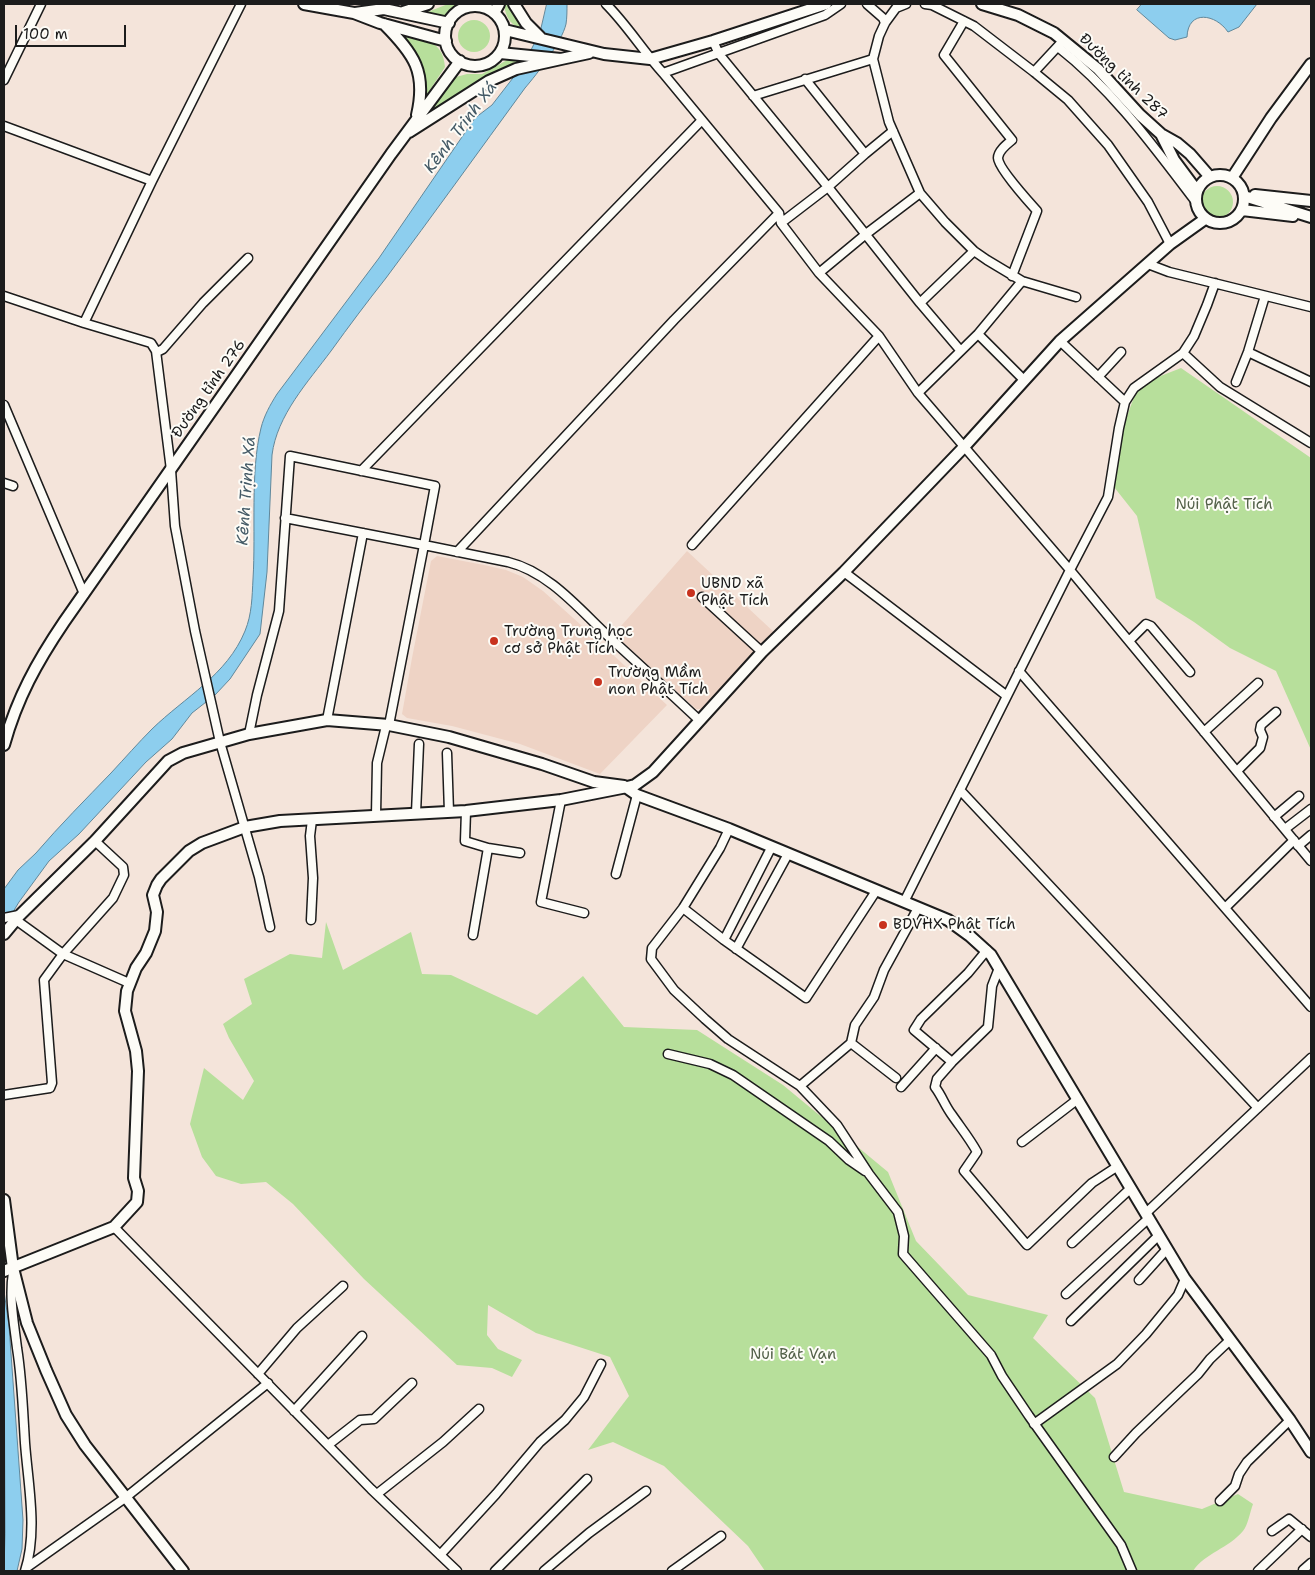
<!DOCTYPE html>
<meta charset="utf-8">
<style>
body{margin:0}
#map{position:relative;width:1315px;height:1575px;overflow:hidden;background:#f4e4da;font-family:"Shantell Sans",sans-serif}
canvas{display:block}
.frame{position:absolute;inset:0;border:5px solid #1c1c1c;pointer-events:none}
.scale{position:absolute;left:15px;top:25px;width:111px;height:22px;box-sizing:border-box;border:2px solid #1c1c1c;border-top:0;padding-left:6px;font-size:15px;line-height:18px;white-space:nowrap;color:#1c1c1c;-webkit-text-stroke:4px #fdfcf7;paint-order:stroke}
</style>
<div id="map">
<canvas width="1315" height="1575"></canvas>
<div class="frame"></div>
<div class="scale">100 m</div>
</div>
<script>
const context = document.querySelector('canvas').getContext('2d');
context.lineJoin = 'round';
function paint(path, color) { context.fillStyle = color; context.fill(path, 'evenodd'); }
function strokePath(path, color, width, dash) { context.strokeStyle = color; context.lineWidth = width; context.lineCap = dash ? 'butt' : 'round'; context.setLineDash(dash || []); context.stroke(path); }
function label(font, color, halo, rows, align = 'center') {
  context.font = font + ' "Shantell Sans",sans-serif'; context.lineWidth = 4; context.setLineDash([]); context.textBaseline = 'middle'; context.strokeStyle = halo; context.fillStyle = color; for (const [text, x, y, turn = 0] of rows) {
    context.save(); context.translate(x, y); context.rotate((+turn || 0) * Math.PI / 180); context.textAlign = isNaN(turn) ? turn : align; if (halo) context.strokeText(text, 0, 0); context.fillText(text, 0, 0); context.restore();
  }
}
paint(new Path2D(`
 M 687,551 L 776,634 L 765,644 L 759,644 L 754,651 L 752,659 L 704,709 L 696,709 L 614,634 Z
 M 437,556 L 484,565 L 506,570 L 523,577 L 543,591 L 581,625 L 667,705 L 600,774 L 520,744 L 452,726 L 407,718 L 402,714 L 412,658 L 431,561 Z`), '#eed3c5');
paint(new Path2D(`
 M 448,4 L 470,4 L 463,6 L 443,17 L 425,13 Z
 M 504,4 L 508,4 L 518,23 L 526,30 C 512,28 505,17 504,4 Z
 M458 36a16 16 0 1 1 32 0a16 16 0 1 1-32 0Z
 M 402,36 C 424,39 443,40 445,67 L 426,96 L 424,96 C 419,76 417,51 402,36 Z
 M 509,59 L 529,61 L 426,115 L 446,86 L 456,77 L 467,74 L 482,74 Z
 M1201 202a16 16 0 1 1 32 0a16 16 0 1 1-32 0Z
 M 1181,368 L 1311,458 L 1311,750 L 1276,671 L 1230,648 L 1194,622 L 1156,598 L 1137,516 L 1114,487 L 1120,435 L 1137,389 L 1153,379 Z
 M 326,922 L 343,970 L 411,932 L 422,974 L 451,975 L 537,1015 L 583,976 L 624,1027 L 697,1030 L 783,1085 L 888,1172 L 916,1241 L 968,1295 L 1048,1315 L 1033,1338 L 1095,1398 L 1124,1492 L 1202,1509 L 1238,1494 L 1253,1504 C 1250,1512 1248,1525 1243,1531 C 1229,1548 1205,1553 1193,1571 L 765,1571 L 748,1546 L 664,1466 L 613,1442 L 588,1450 L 629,1396 L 610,1357 L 536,1333 L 488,1305 L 487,1335 L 498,1349 L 522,1360 L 512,1377 L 492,1368 L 457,1365 L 364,1279 L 293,1204 L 266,1182 L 241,1184 L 216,1176 L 202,1157 L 190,1124 L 204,1068 L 243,1100 L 254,1081 L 229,1038 L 223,1024 L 252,1004 L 244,979 L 290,954 L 322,958 Z`), '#b7df9b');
const water = new Path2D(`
 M 547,4 L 567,4 C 567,10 567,18 566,24 C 562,42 537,74 525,88 C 479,151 433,215 386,278 C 367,302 349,326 331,351 C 308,382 277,415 272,455 L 267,572 L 260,634 L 230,679 L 215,695 L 192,713 L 172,739 L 146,762 L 79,834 L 49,861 L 19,902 L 4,927 L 4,889 L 18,870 L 36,853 C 60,825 86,799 111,773 C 125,758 138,743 152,729 C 185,697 227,675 245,631 C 252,614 252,597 253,579 C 256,531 250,473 261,428 C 264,416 270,405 277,394 L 379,258 L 475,118 L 492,105 L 516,74 L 530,52 L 540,32 Z
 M 1142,4 L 1257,4 L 1239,27 L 1228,32 C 1216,14 1188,9 1187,37 L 1175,40 L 1169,38 L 1137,10 Z
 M 4,1291 L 9,1326 L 23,1520 L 22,1549 L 17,1571 L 4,1571 L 5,1534 Z`);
paint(water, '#8dceee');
strokePath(water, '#60879a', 1);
const minor = new Path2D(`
 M 241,4 L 152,181 L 84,323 L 151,343 L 156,351 L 171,470 L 175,526 L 195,631 L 220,742 L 259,877 L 270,927
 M 606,4 C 627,25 643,51 663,73 L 779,213 L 781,223 L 819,273 L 879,336 L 918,393 L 1070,570 L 1311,861
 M 867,4 L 883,18 L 885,23
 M 906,4 L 896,8 L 885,23 L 879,36 L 873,59 L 889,122 L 920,193 L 945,222 L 974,251 L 987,260 L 1022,281 L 1076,297
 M 925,4 L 932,5 L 974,26 L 1034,72 L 1068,100 L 1108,145 L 1148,202 L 1170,244
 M 964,21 L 944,55 L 1012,140 C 1007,144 998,151 998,158 C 998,168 1029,202 1037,211 L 1012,276
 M 713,41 L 719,54 L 828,187 L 920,303 L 960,350
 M 1058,47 C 1113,90 1154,147 1196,202
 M 1034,72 L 1060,44
 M 663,73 L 825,15 L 841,4
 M 805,79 L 865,154
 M 4,80 L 41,4
 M 753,96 L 873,59
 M 4,126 L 152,181
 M 781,223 L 828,187 L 865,154 L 893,131
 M 1148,264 L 1169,272 L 1311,307
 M 819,273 L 866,234 L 920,193
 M 4,296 L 84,323
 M 920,303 L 974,251
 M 978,334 L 1024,380
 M 1060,341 L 1125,402
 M 157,352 L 163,349 L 203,303 L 248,258
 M 1248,352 L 1311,382
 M 1183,353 L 1220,387 L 1311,443
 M 1098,377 L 1121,352
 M 1236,382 L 1248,352 L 1265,296
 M 918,393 L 978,334 L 1022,281
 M 4,405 L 84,594
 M 361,471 L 702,120
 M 4,483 L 13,486
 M 692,545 L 879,336
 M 457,552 L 674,320 L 779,213
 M 844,572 L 1007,696
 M 702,597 L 762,652
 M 1129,641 L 1146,624 L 1151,626 L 1190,672
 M 1019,671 L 1311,1007
 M 327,720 L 363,533
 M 389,725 L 424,545 L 508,562 C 549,572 579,609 609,637 C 639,664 669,692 699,720
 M 1204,732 L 1258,683
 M 249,734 L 257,695 L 279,611 L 290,456 L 435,486 L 424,545 L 285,518
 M 447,753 L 449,812
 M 1237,771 L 1260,748 L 1263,737 L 1260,730 L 1261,725 L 1276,712
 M 960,790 L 1258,1108
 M 561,800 L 541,902 L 584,913
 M 466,811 L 465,841 L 488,848 L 520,853
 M 416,813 L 419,744
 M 376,815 L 377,763 L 386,726
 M 1274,817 L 1299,796
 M 729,829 L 720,848 L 683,908 L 652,948 L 651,959 L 674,990 L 705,1019 L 728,1039 L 800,1086 L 837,1125 L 869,1174 L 898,1212 L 904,1236 L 903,1254 L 991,1355 L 1002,1376 L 1029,1416 L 1121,1545 L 1132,1571
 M 1285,829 L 1311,809
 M 1298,846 L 1311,835
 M 616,874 L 637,795
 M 904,902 L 1070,570 L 1108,497 L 1119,428 L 1125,402 L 1134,388 L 1183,353 L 1194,336 L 1207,305 L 1215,283
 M 683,908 L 724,940 L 806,998 L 876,891
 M 1225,908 L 1294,840
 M 4,918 L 19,915
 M 16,920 L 63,954 L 129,983
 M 311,920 L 313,878 L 310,836 L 312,820
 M 473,935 L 488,848
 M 724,940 L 771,848
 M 736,949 L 788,854
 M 999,968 L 992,986 L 988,1027 L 952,1062 L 937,1079 L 935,1087 C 942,1096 945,1106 952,1115 C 961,1128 970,1139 977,1152 L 964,1171 L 1027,1245 L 1092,1183 L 1118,1166
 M 851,1043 L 896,1078
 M 668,1054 L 710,1064 L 733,1075 L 829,1141 L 849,1160 L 865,1171
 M 952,1062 L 914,1030 L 921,1019 L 968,973 L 987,950
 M 800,1086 L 851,1043 L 855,1025 L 874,997 L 884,970 L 918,908
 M 901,1087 L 936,1048
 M 4,1095 L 50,1088 L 52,1083 L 44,980 L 63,954 L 113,898 L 124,875 L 123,867 L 95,841
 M 1022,1142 L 1078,1099
 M 1146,1213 L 1311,1058
 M 114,1227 L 371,1489 L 457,1571
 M 1072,1243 L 1131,1188
 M 13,1272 C 9,1298 14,1323 17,1348 C 22,1379 23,1411 25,1443 C 28,1484 38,1531 25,1571
 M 1139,1280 L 1167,1249
 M 1066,1294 L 1149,1218
 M 1071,1321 L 1159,1235
 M 258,1374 L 297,1328 L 343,1286
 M 294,1411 L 362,1336
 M 1034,1424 L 1117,1364 L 1146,1334 L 1178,1295 L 1185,1279
 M 328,1445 L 360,1420 L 374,1419 L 412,1383
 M 1114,1457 L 1136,1433 L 1198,1374 L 1210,1359 L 1230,1340
 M 377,1494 L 443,1442 L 479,1409
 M 1220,1501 L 1235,1486 L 1239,1474 L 1247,1462 L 1290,1420
 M 1272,1531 L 1289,1519 L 1311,1537
 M 440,1555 L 496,1494 L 540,1442 L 565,1420 L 584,1397 L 601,1364
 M 26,1568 L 125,1498 L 268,1383
 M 495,1571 L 587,1479
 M 544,1571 L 589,1533 L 646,1491
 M 672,1571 L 721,1536
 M 1258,1571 L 1302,1529
 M 1303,1571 L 1303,1570 L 1311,1563`);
const major = new Path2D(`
 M 304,4 L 354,13 L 380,23 L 446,41
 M 514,4 L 526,23 L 540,37
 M 982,4 L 1018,15 L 1054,33 L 1098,69 L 1140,115 L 1161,134 L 1177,143 L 1190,154 L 1210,177
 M445 36a30 30 0 1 1 60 0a30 30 0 1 1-60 0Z
 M 403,12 L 428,4
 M 355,13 L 384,9 L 449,23
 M 494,13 L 499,4
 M 384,24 C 414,54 427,72 417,115
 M 505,30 L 604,54 L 650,59 L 713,41 L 826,4
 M 500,53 L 561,59 L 589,53
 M 409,132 L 489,81 L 516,69 L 561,59
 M 1161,134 L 1174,160 L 1197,191
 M1196 199a24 24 0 1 1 48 0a24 24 0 1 1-48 0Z
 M 1232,178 L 1271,118 L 1311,64
 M 1255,195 L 1311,201
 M 1244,196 L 1311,217
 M 1242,210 L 1293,216
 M 4,745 C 17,698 37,662 64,622 L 391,154 L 460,61
 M 4,934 L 19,916 L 95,841 L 168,761 L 183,753 L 249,734 L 327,720 L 389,725 L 449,737 L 542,764 L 594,782 L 624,786 L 637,795 L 729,829 L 948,920 L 970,936 L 991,955 L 1185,1279 L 1290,1420 L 1311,1452
 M 4,1200 L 13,1268 L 27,1323 L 46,1370 L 66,1415 L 85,1445 L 183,1571
 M 4,1271 L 114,1227 L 137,1202 L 138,1191 L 134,1178 L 138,1071 L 136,1051 L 125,1011 L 127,991 L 136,968 L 146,953 L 155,931 L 157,912 L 153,895 L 157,885 L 161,879 L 189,851 L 202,843 L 245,827 L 280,821 L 466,811 L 561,800 L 627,787 L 635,785 L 653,772 L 762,652 L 844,572 L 964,447 L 1060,341 L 1170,244 L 1205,219`);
strokePath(minor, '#1c1c1c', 11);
strokePath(major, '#1c1c1c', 14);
strokePath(minor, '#fdfcf7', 8);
strokePath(major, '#fdfcf7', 10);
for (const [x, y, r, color] of [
 [691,593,5,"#c8321e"],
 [494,641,5,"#c8321e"],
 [598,682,5,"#c8321e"],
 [883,925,5,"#c8321e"]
]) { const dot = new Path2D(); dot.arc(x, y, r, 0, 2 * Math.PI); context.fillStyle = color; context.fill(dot); strokePath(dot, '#fdfcf7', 2); }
label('15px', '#1c1c1c', '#fdfcf7', [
 ["Đường tỉnh 287",1123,77,44],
 ["Đường tỉnh 276",209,389,-55]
]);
label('15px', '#526048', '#fdfcf7', [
 ["Núi Phật Tích",1224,505],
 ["Núi Bát Vạn",793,1355]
]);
label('15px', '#1c1c1c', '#fdfcf7', [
 ["UBND xã",701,584],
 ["Phật Tích",701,601],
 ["Trường Trung học",504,632],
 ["cơ sở Phật Tích",504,649],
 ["Trường Mầm",608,673],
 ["non Phật Tích",608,690],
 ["BDVHX Phật Tích",893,925]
], 'left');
label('italic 16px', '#445a66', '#fdfcf7', [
 ["Kênh Trịnh Xá",461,128,-53],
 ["Kênh Trịnh Xá",247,491,-86]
]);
</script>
